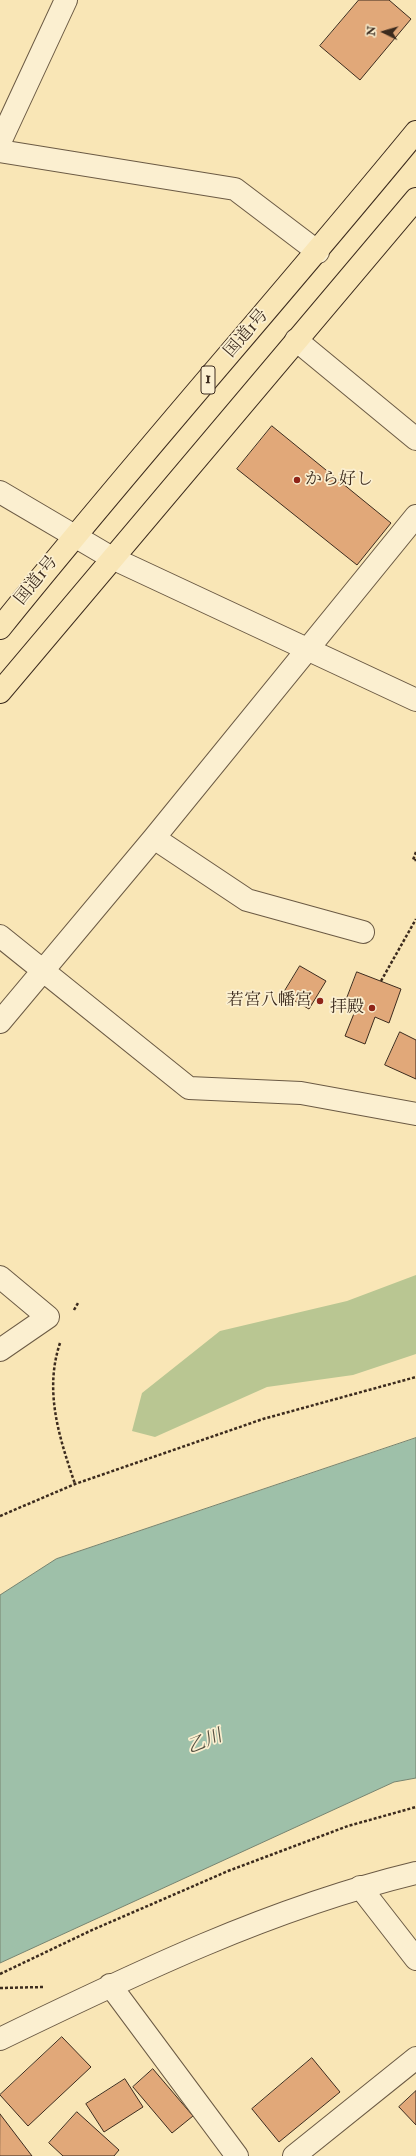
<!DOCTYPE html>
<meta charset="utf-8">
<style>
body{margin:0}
#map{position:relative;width:416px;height:2156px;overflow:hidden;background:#f9e6b6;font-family:"IM FELL Double Pica",serif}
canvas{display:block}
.north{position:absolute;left:364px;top:12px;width:40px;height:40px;-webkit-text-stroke:3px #fbefd0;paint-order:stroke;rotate:275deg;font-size:11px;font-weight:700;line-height:16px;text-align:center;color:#3c2b1e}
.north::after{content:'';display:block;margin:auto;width:14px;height:18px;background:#3c2b1e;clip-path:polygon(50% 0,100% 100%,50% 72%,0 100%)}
</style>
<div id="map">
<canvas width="416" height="2156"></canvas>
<div class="north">N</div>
</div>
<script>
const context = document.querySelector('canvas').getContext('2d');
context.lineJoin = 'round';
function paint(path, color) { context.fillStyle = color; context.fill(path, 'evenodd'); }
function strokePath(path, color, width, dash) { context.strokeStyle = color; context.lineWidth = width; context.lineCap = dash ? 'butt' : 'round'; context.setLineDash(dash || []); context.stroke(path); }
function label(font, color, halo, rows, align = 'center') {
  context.font = font + ' "IM FELL Double Pica","Noto Serif JP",serif'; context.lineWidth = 3.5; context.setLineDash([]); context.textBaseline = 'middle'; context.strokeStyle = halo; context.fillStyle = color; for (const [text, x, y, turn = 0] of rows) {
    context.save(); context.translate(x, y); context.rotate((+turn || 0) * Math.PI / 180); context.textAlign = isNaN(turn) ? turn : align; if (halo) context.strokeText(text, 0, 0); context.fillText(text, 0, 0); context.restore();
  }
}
paint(new Path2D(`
 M 416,1275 L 416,1354 L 353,1375 L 267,1387 L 155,1437 L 132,1431 L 142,1393 L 220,1331 L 347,1301 Z`), '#b9c692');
const water = new Path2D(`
 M 416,1438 L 416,1778 L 394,1782 L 0,1963 L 0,1595 L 56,1559 Z`);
paint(water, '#9ec0a9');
strokePath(water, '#778471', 1);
const building = new Path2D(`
 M 359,0 L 389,0 L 411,19 L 360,80 L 320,46 Z
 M 272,426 L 391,523 L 357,565 L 237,469 Z
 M 300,966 L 326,981 L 309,1009 L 283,994 Z
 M 357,972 L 401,989 L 389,1023 L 375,1017 L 365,1044 L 345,1036 L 355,1011 L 344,1006 Z
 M 400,1032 L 416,1040 L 416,1079 L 385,1065 Z
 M 62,2037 L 91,2067 L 28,2126 L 0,2095 Z
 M 312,2058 L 340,2092 L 279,2142 L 252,2109 Z
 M 153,2069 L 193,2116 L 172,2133 L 133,2087 Z
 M 125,2079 L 143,2107 L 104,2132 L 86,2104 Z
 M 416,2091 L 416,2125 L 399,2107 Z
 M 77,2112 L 119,2150 L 114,2156 L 63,2156 L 49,2143 Z
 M 0,2114 L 32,2156 L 0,2156 Z`);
paint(building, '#e1a879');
strokePath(building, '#3c2b1e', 1);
const minor = new Path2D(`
 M 0,142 L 66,0
 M 0,151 L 235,189 L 318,252
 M 296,340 L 416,439
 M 0,492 L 112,558 L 416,700
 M 154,838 L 247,900 L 363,932
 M 0,936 L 189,1088 L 301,1093 L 416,1114
 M 0,1022 L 154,838 L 416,516
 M 0,1277 L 48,1317 L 0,1350
 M 360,1887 L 416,1959
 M 110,1985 L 237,2156
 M 0,2039 C 134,1974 271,1908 416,1873
 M 294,2156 L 416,2058`);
const highway = new Path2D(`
 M 0,628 C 135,460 279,299 416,132
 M 0,692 L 416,199`);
strokePath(minor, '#6b5a44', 24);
strokePath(highway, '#3c2b1e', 24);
strokePath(new Path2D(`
 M 416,852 L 413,860 L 416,860
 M 381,981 L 416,919
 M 74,1310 L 78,1303
 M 60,1343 C 44,1391 59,1437 75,1484
 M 0,1516 L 75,1484 L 263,1419 L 416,1377
 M 0,1974 L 90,1931 L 228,1871 L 348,1826 L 416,1807
 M 0,1988 L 44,1987`), '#3c2b1e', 2.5, [3, 2]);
strokePath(minor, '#fbefd0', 22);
strokePath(highway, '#f9e6b6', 22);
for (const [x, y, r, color] of [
 [297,480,4,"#8f2418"],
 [320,1001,4,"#8f2418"],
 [372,1008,4,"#8f2418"]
]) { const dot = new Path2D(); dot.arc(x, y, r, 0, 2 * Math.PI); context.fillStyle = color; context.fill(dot); strokePath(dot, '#fbefd0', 1.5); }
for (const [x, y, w] of [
 [208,380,14]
]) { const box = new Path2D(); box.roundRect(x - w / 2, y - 14, w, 28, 3); context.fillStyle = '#fbefd0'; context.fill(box); strokePath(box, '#3c2b1e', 1); }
label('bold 16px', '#3c2b1e', null, [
 ["1",208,380]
]);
label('17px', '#3c2b1e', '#fbefd0', [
 ["国道1号",247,334,-49],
 ["国道1号",37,581,-51]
]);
label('17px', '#3c2b1e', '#fbefd0', [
 ["から好し",305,480,"left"],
 ["若宮八幡宮",312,1001],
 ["拝殿",364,1008]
], 'right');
label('italic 18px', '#545041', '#fbefd0', [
 ["乙川",205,1743,-22]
]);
</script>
